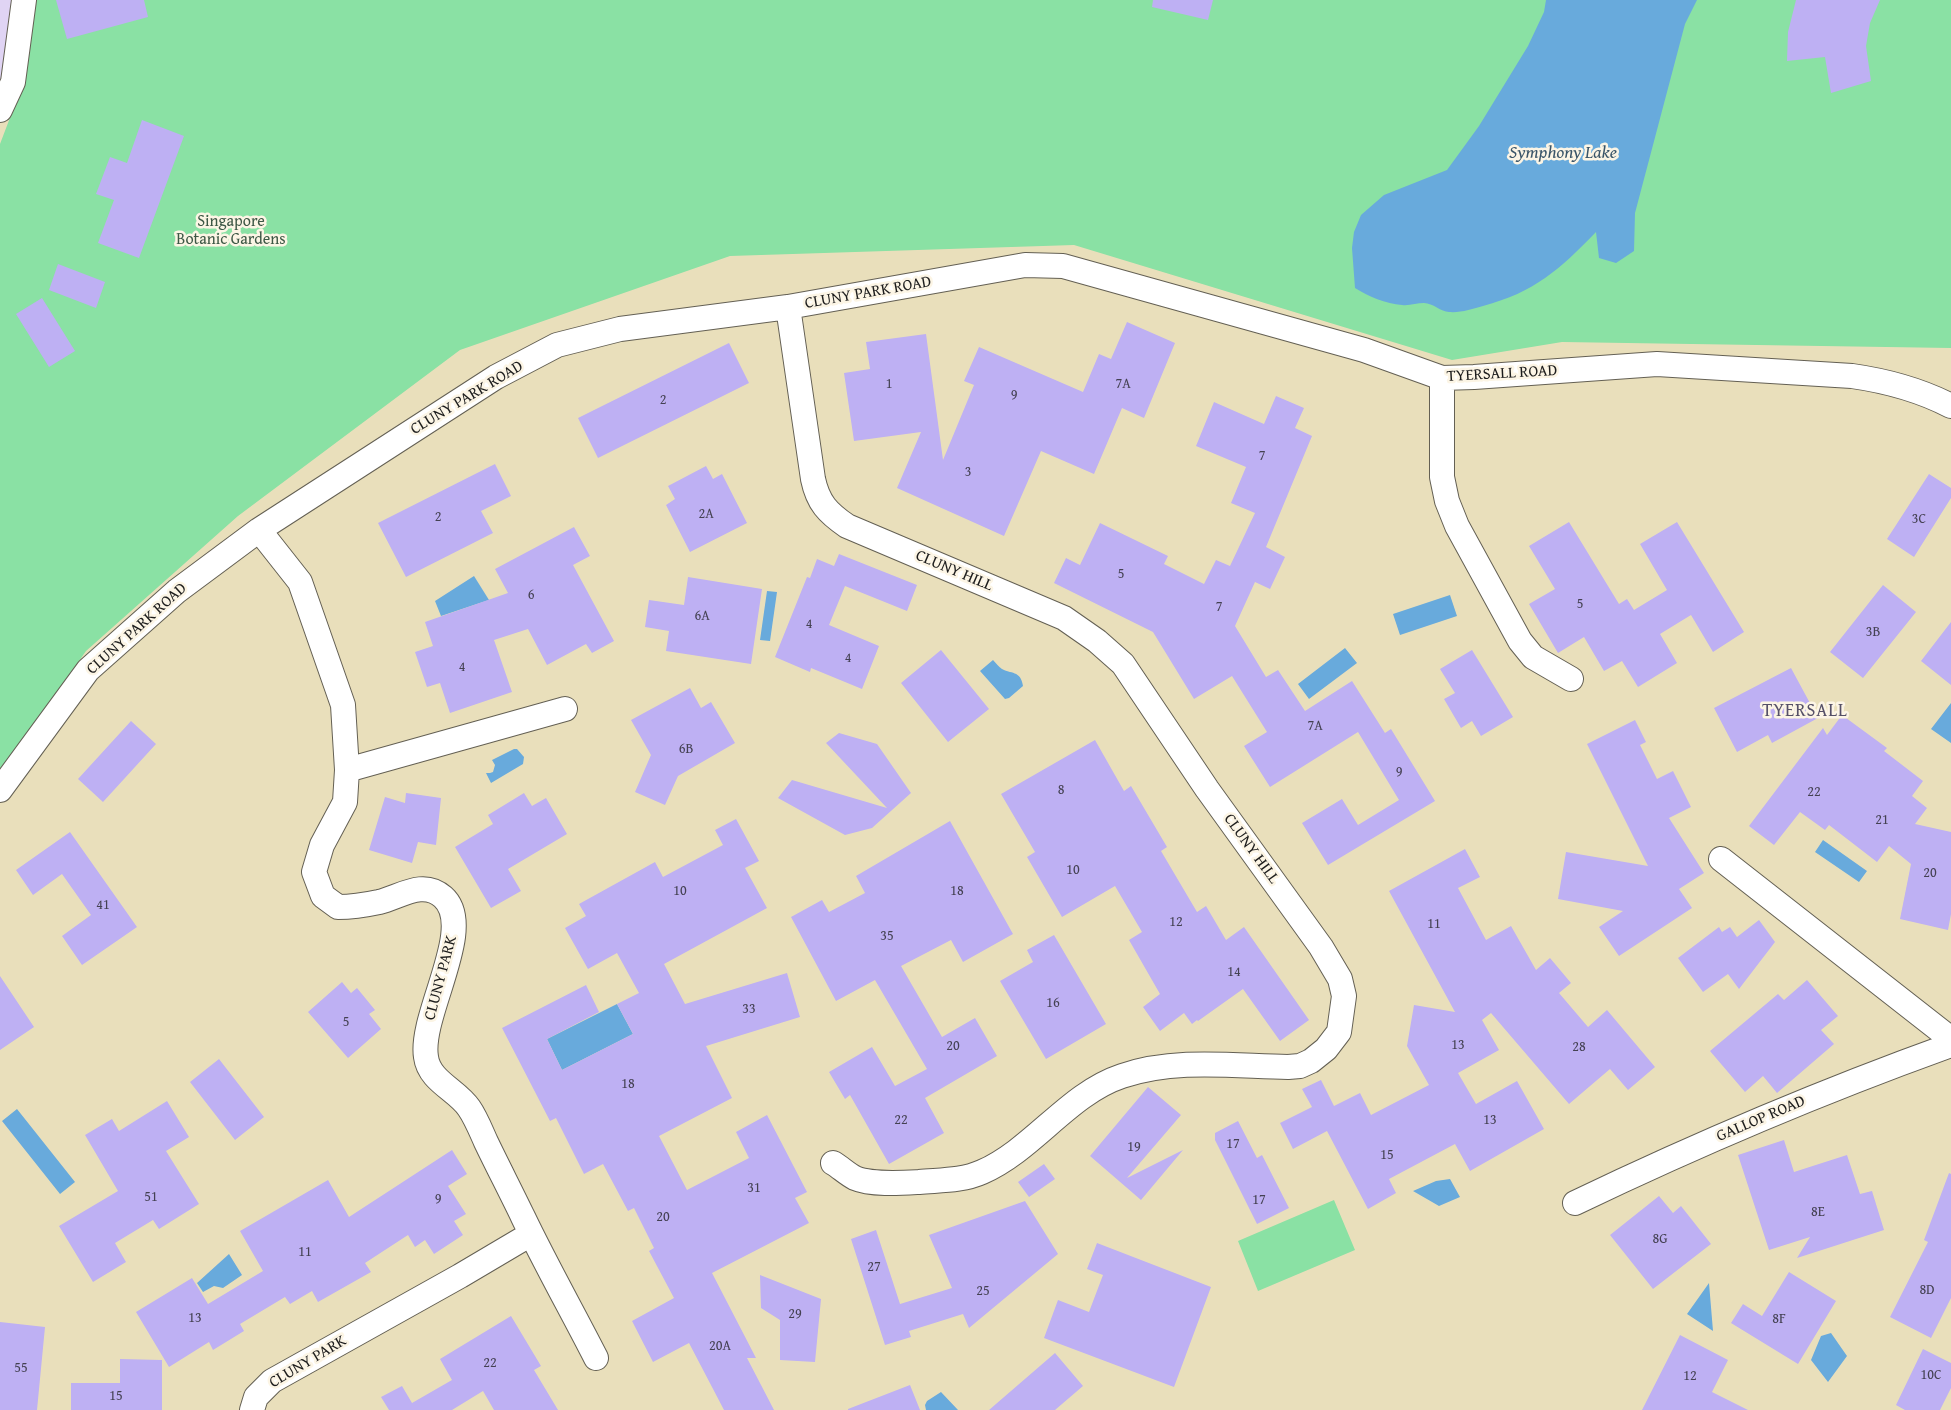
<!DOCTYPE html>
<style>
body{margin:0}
canvas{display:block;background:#e9dfbb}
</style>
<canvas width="1951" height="1410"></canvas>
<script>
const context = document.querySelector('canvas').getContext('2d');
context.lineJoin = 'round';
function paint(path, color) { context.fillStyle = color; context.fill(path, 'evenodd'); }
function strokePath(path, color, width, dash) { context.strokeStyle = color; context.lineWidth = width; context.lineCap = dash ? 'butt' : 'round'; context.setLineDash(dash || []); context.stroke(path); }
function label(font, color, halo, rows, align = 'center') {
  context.font = font + ' "Gentium Book Plus",serif'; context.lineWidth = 5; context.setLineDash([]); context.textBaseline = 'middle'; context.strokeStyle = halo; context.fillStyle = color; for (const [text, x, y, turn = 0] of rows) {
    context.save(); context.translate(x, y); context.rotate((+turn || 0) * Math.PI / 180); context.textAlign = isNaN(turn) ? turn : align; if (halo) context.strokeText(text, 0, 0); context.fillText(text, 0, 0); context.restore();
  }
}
paint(new Path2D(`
 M 0,0 L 14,0 L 4,76 L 0,85 Z`), '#e0d4f4');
paint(new Path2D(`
 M 28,0 L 1951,0 L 1951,348 L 1562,342 L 1452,360 L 1074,245 L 730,256 L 460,350 L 238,516 L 86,651 L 0,774 L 0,144 L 19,94 Z
 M 1334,1200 L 1355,1250 L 1258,1291 L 1238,1241 Z`), '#8ae1a4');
paint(new Path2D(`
 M 1546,0 L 1697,0 L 1685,24 L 1635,213 L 1634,251 L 1616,263 L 1599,258 L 1596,232 C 1559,270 1535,292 1483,306 C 1473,309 1460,313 1449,312 C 1441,312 1433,303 1424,303 C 1417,303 1409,306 1402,305 C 1386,304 1368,296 1355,288 L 1352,248 L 1354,232 L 1361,215 L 1384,195 L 1447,170 L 1479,126 L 1528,46 L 1544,12 Z
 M 474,576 L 489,600 L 441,616 L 435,601 Z
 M 767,591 L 777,592 L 770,641 L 760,640 Z
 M 1450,595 L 1457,616 L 1400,635 L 1393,614 Z
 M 1345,648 L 1357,663 L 1309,699 L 1298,684 Z
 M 993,660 C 996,663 999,667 1002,669 C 1010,674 1021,670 1023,686 L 1009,698 L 1005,699 L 980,671 Z
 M 1951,703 L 1951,743 L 1931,729 Z
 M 514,749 L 517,749 L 524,757 L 523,764 L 491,783 L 486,773 L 490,773 L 493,772 L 495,765 L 492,760 Z
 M 1823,840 L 1867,871 L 1859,882 L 1815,852 Z
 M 617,1004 L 633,1034 L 562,1070 L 547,1039 Z
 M 17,1109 L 75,1182 L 60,1194 L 2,1121 Z
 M 1450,1179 L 1460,1197 L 1439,1206 L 1413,1191 L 1436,1181 Z
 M 229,1254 L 242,1275 L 223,1288 L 214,1286 L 203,1292 L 197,1283 Z
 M 1709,1283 L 1713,1331 L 1687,1314 Z
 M 1831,1333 L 1847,1356 L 1828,1382 L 1811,1360 L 1821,1336 Z
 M 941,1392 L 958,1410 L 926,1410 L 925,1405 L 927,1401 Z`), '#68aadc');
paint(new Path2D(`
 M 56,0 L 144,0 L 148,17 L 67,39 Z
 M 1153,0 L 1213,0 L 1208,20 L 1152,7 Z
 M 1796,0 L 1880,0 L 1870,23 L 1866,46 L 1871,81 L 1831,93 L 1825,57 L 1787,61 L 1788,32 Z
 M 142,120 L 184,136 L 139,258 L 98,243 L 114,200 L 96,194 L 110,157 L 127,163 Z
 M 58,264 L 105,282 L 96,308 L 49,290 Z
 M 42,298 L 75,351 L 49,367 L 16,314 Z
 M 1127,322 L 1175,343 L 1144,418 L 1122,408 L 1094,474 L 1041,451 L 1004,536 L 897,488 L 921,432 L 854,441 L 844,373 L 870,369 L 866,342 L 926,334 L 943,460 L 974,385 L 964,381 L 979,347 L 1083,392 L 1099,354 L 1111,359 Z
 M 729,343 L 749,383 L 598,458 L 578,418 Z
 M 1276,396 L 1304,408 L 1295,428 L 1312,436 L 1266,547 L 1285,557 L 1270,589 L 1255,582 L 1235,626 L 1266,677 L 1278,670 L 1305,711 L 1352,681 L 1385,733 L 1391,729 L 1435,801 L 1328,865 L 1302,823 L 1342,799 L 1358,825 L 1399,800 L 1358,732 L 1270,787 L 1244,746 L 1267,732 L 1232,676 L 1194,699 L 1153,632 L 1054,583 L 1066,558 L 1080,565 L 1100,523 L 1168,556 L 1164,564 L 1204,584 L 1216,560 L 1230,566 L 1255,513 L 1231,503 L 1246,467 L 1196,446 L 1214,402 L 1264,424 Z
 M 495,464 L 511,496 L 481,511 L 493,533 L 406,577 L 378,523 Z
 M 706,466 L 713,479 L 722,474 L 747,523 L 690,552 L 666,505 L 675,499 L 668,486 Z
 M 1929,474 L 1951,488 L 1951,498 L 1914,557 L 1887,539 Z
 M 1569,522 L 1619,604 L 1627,599 L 1634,610 L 1667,590 L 1640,544 L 1677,522 L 1744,632 L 1713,652 L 1691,615 L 1660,634 L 1677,663 L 1638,687 L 1622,661 L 1604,671 L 1584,637 L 1558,653 L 1529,604 L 1555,589 L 1529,546 Z
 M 574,527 L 590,556 L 573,565 L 614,641 L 592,653 L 586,644 L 547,665 L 528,629 L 494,640 L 512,692 L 450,713 L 440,683 L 427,687 L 415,652 L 433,646 L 425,622 L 508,593 L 495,569 Z
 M 839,554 L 917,585 L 907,611 L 845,586 L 829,625 L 879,646 L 862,689 L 811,668 L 810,672 L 775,657 L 807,577 L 810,578 L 817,559 L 834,566 Z
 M 688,577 L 762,589 L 751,664 L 666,651 L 669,631 L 645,627 L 649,600 L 684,605 Z
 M 1883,585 L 1916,612 L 1863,678 L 1830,652 Z
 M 1951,622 L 1951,685 L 1921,661 Z
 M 941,650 L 989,709 L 948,742 L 901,683 Z
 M 1472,650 L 1513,717 L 1481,736 L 1472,721 L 1461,728 L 1444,699 L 1455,693 L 1440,669 Z
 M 1791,668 L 1818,718 L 1772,743 L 1768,735 L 1737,752 L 1714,708 Z
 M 690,688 L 701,708 L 711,702 L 735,743 L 678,776 L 665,805 L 635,792 L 651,755 L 631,720 Z
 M 1842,715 L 1887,748 L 1884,751 L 1923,781 L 1912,796 L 1927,808 L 1915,824 L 1951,832 L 1951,914 L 1948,930 L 1900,919 L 1911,864 L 1889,846 L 1877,862 L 1829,825 L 1825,830 L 1800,812 L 1774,845 L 1749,826 L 1823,728 L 1827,735 Z
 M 1635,720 L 1646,742 L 1640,745 L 1657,779 L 1673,771 L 1691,807 L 1669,818 L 1704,873 L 1679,889 L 1692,908 L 1619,956 L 1599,927 L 1623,911 L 1558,899 L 1566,852 L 1648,866 L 1587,744 Z
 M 131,721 L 156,744 L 103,802 L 78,779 Z
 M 839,733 L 877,744 L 911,793 L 872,828 L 845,835 L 778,798 L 792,780 L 887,808 L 826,743 Z
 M 1095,740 L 1124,791 L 1131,786 L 1167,847 L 1161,851 L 1197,912 L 1206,906 L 1226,940 L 1244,927 L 1309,1020 L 1280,1041 L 1243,989 L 1198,1021 L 1197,1020 L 1192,1024 L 1184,1013 L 1160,1031 L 1143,1007 L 1160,994 L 1129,940 L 1142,932 L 1115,886 L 1062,917 L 1027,857 L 1035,852 L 1001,794 Z
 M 406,793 L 441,798 L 436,845 L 418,842 L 412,863 L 369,850 L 385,797 L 405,803 Z
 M 524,793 L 532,806 L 546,798 L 567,834 L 508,869 L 521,891 L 491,908 L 455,847 L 493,824 L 488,815 Z
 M 736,819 L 759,861 L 745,868 L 767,908 L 664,964 L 685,1004 L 787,973 L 800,1017 L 706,1046 L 732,1098 L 659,1136 L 687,1190 L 749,1158 L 736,1132 L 767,1115 L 807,1192 L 795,1198 L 809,1223 L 712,1273 L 756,1358 L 747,1358 L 774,1410 L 724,1410 L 689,1343 L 653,1362 L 632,1321 L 674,1298 L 649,1251 L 654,1248 L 634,1208 L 628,1211 L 603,1164 L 584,1174 L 556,1118 L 550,1121 L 502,1028 L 586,985 L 599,1012 L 547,1039 L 562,1070 L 633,1034 L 617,1004 L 639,993 L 617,953 L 588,969 L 565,928 L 586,916 L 579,904 L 655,862 L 663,877 L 723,845 L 715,830 Z
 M 950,821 L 1013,934 L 963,962 L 951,940 L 901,966 L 942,1037 L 975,1018 L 997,1056 L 925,1098 L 944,1133 L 889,1164 L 850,1095 L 845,1099 L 829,1072 L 872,1047 L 895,1086 L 927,1069 L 875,980 L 836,1001 L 791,917 L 822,900 L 829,912 L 865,893 L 856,876 Z
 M 70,832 L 137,927 L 82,965 L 62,936 L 91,915 L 62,874 L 33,895 L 16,870 Z
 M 1465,849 L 1480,877 L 1458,888 L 1486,940 L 1511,926 L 1536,970 L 1550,958 L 1571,983 L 1559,993 L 1588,1027 L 1607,1010 L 1655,1067 L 1628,1090 L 1610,1069 L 1569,1104 L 1491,1013 L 1482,1020 L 1499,1050 L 1458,1073 L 1476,1104 L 1517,1081 L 1544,1129 L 1470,1171 L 1455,1144 L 1389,1179 L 1396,1193 L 1368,1209 L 1327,1131 L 1293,1149 L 1280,1123 L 1312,1107 L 1302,1089 L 1321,1080 L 1334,1106 L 1360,1093 L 1371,1115 L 1429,1085 L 1407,1046 L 1414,1005 L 1455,1012 L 1389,891 Z
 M 1759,920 L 1775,942 L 1739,989 L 1728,974 L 1703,992 L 1678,958 L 1719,927 L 1722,932 L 1730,927 L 1737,937 Z
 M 1054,935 L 1106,1024 L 1046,1059 L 1000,981 L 1033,962 L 1027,950 Z
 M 0,976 L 34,1027 L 0,1050 Z
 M 1807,980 L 1838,1016 L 1821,1030 L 1834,1044 L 1777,1093 L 1763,1076 L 1745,1092 L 1710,1051 L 1778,994 L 1784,1000 Z
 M 342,982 L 351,993 L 357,988 L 375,1010 L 369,1014 L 381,1029 L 348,1058 L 308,1012 Z
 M 219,1059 L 264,1117 L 235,1140 L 190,1082 Z
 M 1148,1087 L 1181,1115 L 1127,1178 L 1183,1150 L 1141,1200 L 1090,1156 Z
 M 167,1101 L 189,1137 L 166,1151 L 199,1204 L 159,1229 L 153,1220 L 115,1243 L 126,1262 L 93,1282 L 59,1226 L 118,1191 L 85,1135 L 112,1119 L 119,1131 Z
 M 1238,1121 L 1257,1158 L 1262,1155 L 1289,1208 L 1257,1224 L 1215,1140 L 1215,1133 Z
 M 1784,1140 L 1794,1172 L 1847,1155 L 1860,1194 L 1872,1191 L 1884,1230 L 1797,1258 L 1810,1237 L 1769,1250 L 1738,1155 Z
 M 452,1150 L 467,1174 L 448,1186 L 466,1214 L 454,1221 L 463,1235 L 434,1254 L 425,1240 L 415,1247 L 408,1235 L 365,1263 L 371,1272 L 318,1302 L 312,1291 L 290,1304 L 285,1297 L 240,1324 L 244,1331 L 213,1350 L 209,1342 L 169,1367 L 136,1312 L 192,1278 L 208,1304 L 263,1271 L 240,1231 L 328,1180 L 349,1217 Z
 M 1044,1164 L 1055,1179 L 1029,1197 L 1018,1182 Z
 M 1949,1173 L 1951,1174 L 1951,1298 L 1931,1338 L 1890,1317 L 1928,1242 L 1924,1240 Z
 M 1659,1196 L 1673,1213 L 1681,1206 L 1711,1244 L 1653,1289 L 1610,1235 Z
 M 1025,1201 L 1058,1254 L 969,1328 L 963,1314 L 909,1331 L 911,1337 L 885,1345 L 851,1239 L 876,1230 L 900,1304 L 952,1288 L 929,1235 Z
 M 1097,1243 L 1211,1287 L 1174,1387 L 1044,1338 L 1058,1300 L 1089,1312 L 1103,1275 L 1087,1269 Z
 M 1789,1272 L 1836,1301 L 1798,1364 L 1731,1323 L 1743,1304 L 1762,1316 Z
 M 760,1275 L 821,1299 L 815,1362 L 780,1360 L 780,1320 L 761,1308 Z
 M 511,1316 L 541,1366 L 534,1370 L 558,1410 L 494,1410 L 483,1391 L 452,1410 L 389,1410 L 381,1397 L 402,1386 L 412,1403 L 452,1380 L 440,1359 Z
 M 0,1322 L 45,1327 L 37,1410 L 0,1410 Z
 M 1680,1335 L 1728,1360 L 1712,1392 L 1748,1410 L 1642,1410 Z
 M 1923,1349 L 1951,1363 L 1951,1388 L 1940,1410 L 1905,1410 L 1896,1405 Z
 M 1055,1353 L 1083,1386 L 1055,1410 L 989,1410 Z
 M 120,1359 L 162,1360 L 162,1410 L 71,1410 L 71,1383 L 120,1383 Z
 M 910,1385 L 920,1410 L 848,1410 L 848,1409 Z`), '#beb0f3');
const street = new Path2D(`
 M 0,110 L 13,82 L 24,0
 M 788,307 L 813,479 C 818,503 828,513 847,526 L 1064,618 L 1097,641 L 1123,664 L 1207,789 L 1321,947 L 1340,979 L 1344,996 L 1339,1032 L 1326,1049 L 1311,1061 L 1300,1066 L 1288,1067 C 1233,1066 1175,1058 1122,1076 C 1068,1094 1034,1149 982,1172 C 962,1181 940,1180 919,1182 C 901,1183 871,1185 855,1178 C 847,1174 840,1167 833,1163
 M 1442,378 L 1442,477 L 1447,501 L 1457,526 L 1520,641 L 1533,657 L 1571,679
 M 259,530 L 300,582 L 343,705 L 347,770 L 345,802 L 322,845 L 314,872 L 323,896 L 338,907 C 351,907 365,905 379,902 C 400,897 423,879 443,897 C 477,927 419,1015 426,1057 C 429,1081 457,1090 469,1108 C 476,1118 481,1131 486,1142 C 498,1167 511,1192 523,1217 C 546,1265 572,1311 596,1358
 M 347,770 L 565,709
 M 0,790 L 88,670 L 177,591 L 259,530 L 496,377 L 557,345 L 620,329 L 788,307 L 1025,265 L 1063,266 L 1364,350 L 1442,378 L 1474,377 L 1657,364 L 1852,376 C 1887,381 1920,390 1951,406
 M 1721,859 L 1951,1039
 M 1575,1203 C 1698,1144 1823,1091 1951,1045
 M 252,1410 L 256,1397 L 272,1381 L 460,1276 L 531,1234`);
strokePath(street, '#646054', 26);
strokePath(street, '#fff', 24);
label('14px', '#444152', null, [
 ["1",889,384],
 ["7A",1123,384],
 ["9",1014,395],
 ["2",663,400],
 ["7",1262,456],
 ["3",968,472],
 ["2A",706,514],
 ["2",438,517],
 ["3C",1919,519],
 ["5",1121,574],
 ["6",531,595],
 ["5",1580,604],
 ["7",1219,607],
 ["6A",702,616],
 ["4",809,624],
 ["3B",1873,632],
 ["4",848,658],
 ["4",462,667],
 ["7A",1315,726],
 ["6B",686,749],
 ["9",1399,772],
 ["8",1061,790],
 ["22",1814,792],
 ["21",1882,820],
 ["10",1073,870],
 ["20",1930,873],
 ["10",680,891],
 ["18",957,891],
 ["41",103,905],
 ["12",1176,922],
 ["11",1434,924],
 ["35",887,936],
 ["14",1234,972],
 ["16",1053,1003],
 ["33",749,1009],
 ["5",346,1022],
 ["13",1458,1045],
 ["20",953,1046],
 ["28",1579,1047],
 ["18",628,1084],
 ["22",901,1120],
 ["13",1490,1120],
 ["17",1233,1144],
 ["19",1134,1147],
 ["15",1387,1155],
 ["31",754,1188],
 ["51",151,1197],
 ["9",438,1199],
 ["17",1259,1200],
 ["8E",1818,1212],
 ["20",663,1217],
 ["8G",1660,1239],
 ["11",305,1252],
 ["27",874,1267],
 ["8D",1927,1290],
 ["25",983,1291],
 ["29",795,1314],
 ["13",195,1318],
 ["8F",1779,1319],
 ["20A",720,1346],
 ["22",490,1363],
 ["55",21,1368],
 ["10C",1931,1375],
 ["12",1690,1376],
 ["15",116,1396]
]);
label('16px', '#3d5745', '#fcf5e5', [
 ["Singapore",231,222],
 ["Botanic Gardens",231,240]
]);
label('16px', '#1c1c1c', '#fcf5e5', [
 ["CLUNY PARK ROAD",868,293,-10],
 ["TYERSALL ROAD",1502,374,-3],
 ["CLUNY PARK ROAD",467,398,-31],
 ["CLUNY HILL",954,571,23],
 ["CLUNY PARK ROAD",137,629,-42],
 ["CLUNY HILL",1251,849,54],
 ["CLUNY PARK",441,978,-75],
 ["GALLOP ROAD",1761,1119,-23],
 ["CLUNY PARK",308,1362,-31]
]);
label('italic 18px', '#3a5569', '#fcf5e5', [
 ["Symphony Lake",1563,153]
]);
context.letterSpacing = '1px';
label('18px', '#555067', '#fcf5e5', [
 ["TYERSALL",1805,711]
]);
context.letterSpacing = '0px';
</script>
